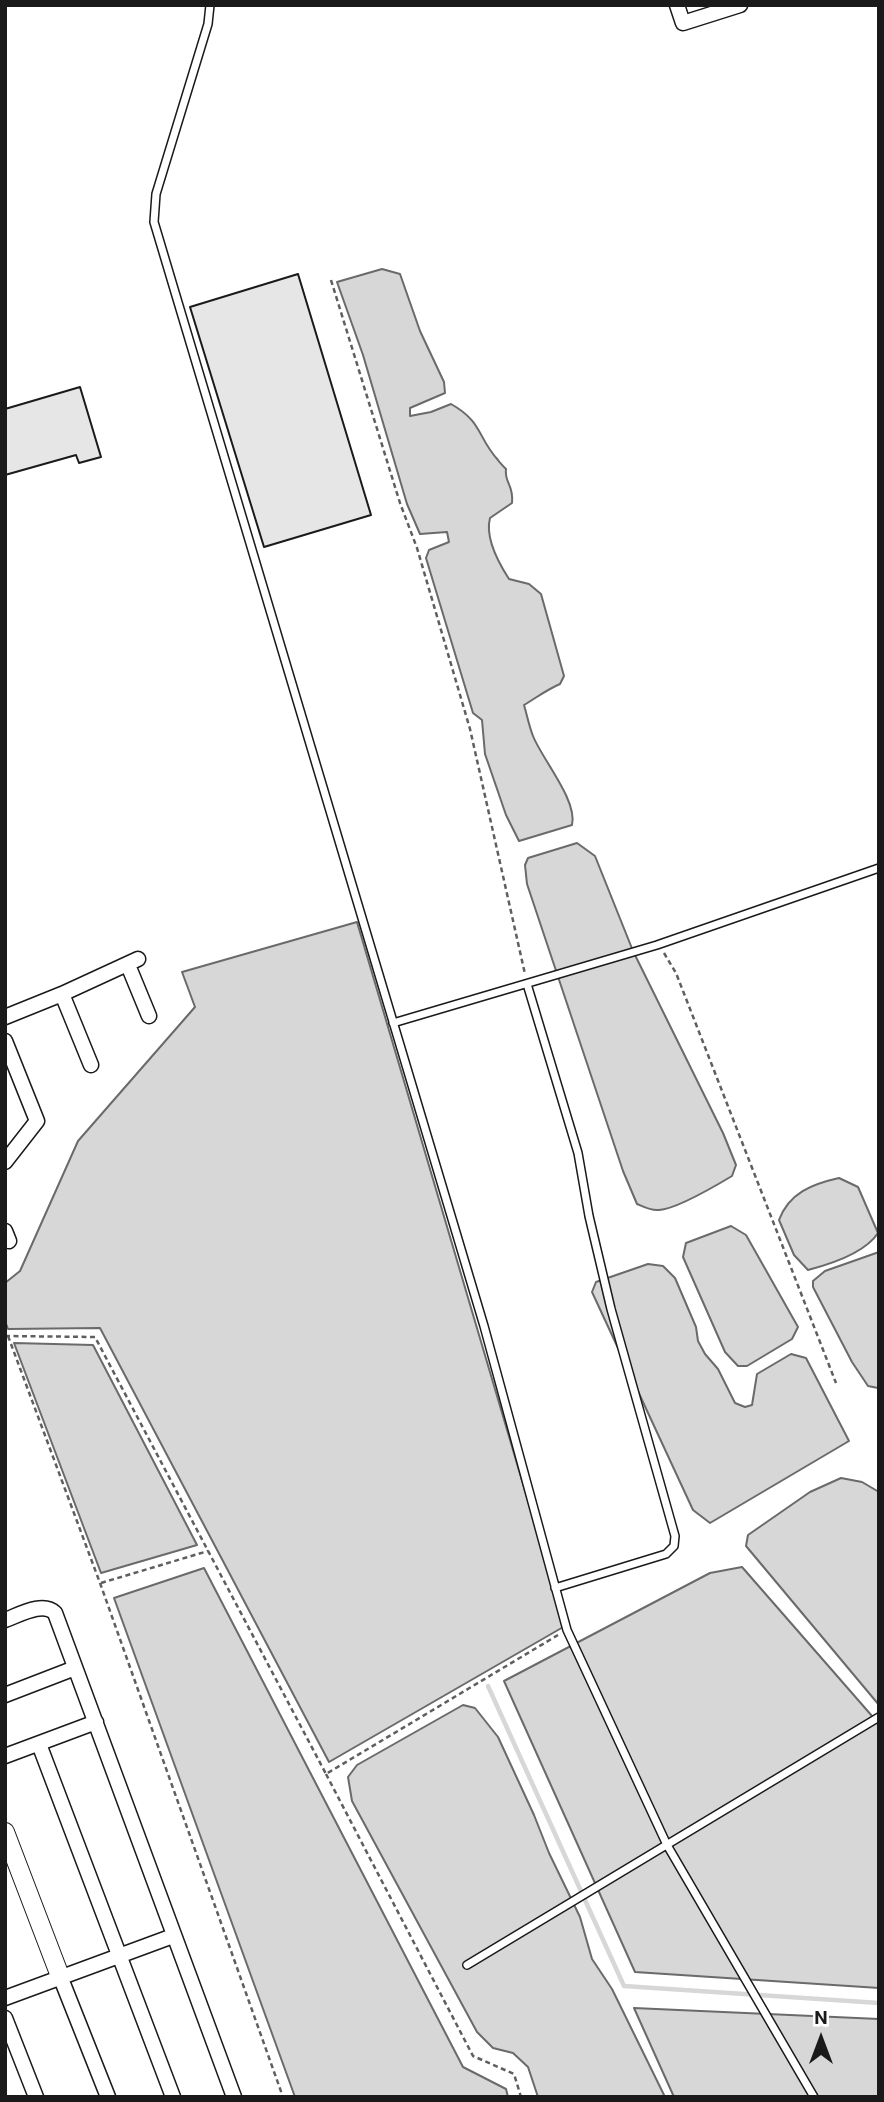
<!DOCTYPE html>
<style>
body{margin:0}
#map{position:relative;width:884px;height:2102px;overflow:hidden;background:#fff;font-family:Roboto,sans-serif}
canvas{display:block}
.frame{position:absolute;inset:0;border:7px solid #1a1a1a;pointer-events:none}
.north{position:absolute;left:786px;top:2004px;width:70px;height:70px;-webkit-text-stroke:5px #fff;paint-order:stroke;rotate:0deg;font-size:19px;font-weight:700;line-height:28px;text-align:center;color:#1a1a1a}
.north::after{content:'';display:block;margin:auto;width:24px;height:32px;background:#1a1a1a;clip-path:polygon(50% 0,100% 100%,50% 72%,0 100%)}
</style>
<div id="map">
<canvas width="884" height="2102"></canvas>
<div class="frame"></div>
<div class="north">N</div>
</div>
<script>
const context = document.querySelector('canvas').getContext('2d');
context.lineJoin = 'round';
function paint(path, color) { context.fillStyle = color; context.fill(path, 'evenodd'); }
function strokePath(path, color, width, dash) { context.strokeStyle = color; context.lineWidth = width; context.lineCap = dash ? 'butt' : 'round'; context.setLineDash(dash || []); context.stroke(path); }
const water = new Path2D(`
 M 382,269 L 400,274 L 420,331 L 444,382 L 445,393 L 410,408 L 410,416 L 431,412 L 451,404 C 483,422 477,437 498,460 C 500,463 503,466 506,469 C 504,483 514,484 512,503 L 490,518 C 485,537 498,562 509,579 L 529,584 L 541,594 L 564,676 L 560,684 C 546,690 536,698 524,705 C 527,715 529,726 533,736 C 542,759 578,801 572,825 L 519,841 L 506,815 L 485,754 L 482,720 L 473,713 L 426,558 L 429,550 L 449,542 L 447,532 L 420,534 L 407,504 L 363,355 L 337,282 Z
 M 577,843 L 595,856 L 633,951 L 723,1133 L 736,1165 L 732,1176 C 717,1185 677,1209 659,1210 C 651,1211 644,1207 637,1204 L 623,1171 L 527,884 L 525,865 L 528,858 Z
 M 357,922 L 565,1626 L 329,1762 L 100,1328 L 8,1329 L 5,1321 L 5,1283 L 20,1271 L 78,1141 L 195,1007 L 182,972 Z
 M 839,1178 L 858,1187 L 878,1233 C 865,1253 831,1264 808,1270 L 794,1255 L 779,1220 C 789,1193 812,1184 839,1178 Z
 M 731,1226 L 746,1235 L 798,1327 L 792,1339 L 747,1366 L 738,1366 L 725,1352 L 683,1257 L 686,1243 Z
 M 879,1252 L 879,1387 L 878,1388 L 868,1386 L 852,1362 L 813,1287 L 813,1281 L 825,1271 Z
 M 648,1264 L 663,1266 L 675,1278 L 696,1327 L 698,1341 L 705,1354 L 718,1369 L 735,1403 L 745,1407 L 752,1405 L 757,1374 L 791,1354 L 806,1358 L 849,1441 L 710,1523 L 693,1510 L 592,1292 L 596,1282 Z
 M 14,1343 L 93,1345 L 197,1545 L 101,1573 Z
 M 841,1478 L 862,1482 L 879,1492 L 879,1705 L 746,1546 L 748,1535 L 810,1492 Z
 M 742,1567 L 879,1724 L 879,1988 L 635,1972 L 504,1681 L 710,1573 Z
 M 204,1568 L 463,2067 L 506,2089 L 508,2097 L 295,2097 L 114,1598 Z
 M 463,1705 L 475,1708 L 498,1737 L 534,1815 L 549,1853 L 580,1917 L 592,1959 L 612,1989 L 665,2097 L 538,2097 L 528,2067 L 513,2053 L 493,2048 L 477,2032 L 352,1801 L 348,1777 L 357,1765 Z
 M 634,2008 L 879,2019 L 879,2097 L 674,2097 Z`);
paint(water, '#d7d7d7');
strokePath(water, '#6a6a6a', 2);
strokePath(new Path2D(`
 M 488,1686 L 624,1986 L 879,2003`), '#d7d7d7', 4.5);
const building = new Path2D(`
 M 298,274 L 371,515 L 264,547 L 190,307 Z
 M 80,387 L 101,457 L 79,463 L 76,455 L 5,475 L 5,409 Z`);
paint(building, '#e6e6e6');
strokePath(building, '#1a1a1a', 2);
const service = new Path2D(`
 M 210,5 L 208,24 L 156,194 L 154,222 L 484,1326 L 567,1630 L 667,1845 L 814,2097
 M 527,984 L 578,1153 L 589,1216 L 611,1309 L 675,1536 L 674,1546 L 666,1554 L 555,1588
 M 393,1023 L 657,945 L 879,868
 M 467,1965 L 879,1717`);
const minor = new Path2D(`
 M 677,5 L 683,23 L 740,5
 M 128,965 L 149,1016
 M 62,994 L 91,1065
 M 5,1017 L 62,994 L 138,959
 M 5,1041 L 37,1121 L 5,1162
 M 5,1231 L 9,1241
 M 5,1620 C 19,1615 43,1601 55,1613 L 234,2097
 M 5,1695 L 75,1668
 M 39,1744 L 173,2097
 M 5,1756 L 96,1722
 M 60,1976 L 108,2097
 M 5,1998 L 173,1936
 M 5,2018 L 36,2097`);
const tertiary = new Path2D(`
 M 5,1832 L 60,1976`);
strokePath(service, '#1a1a1a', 10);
strokePath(minor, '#1a1a1a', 17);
strokePath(tertiary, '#1a1a1a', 20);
strokePath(new Path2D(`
 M 331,280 L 400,503 L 417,548 L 470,729 L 525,974
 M 664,953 L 676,973 L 836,1383
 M 5,1336 L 95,1337 L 326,1774 L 558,1635
 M 8,1336 L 100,1583 L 283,2097
 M 101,1583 L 208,1551
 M 326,1774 L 473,2056 L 514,2074 L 521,2097`), '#5f5f5f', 2.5, [5, 3.5]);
strokePath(service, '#fff', 7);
strokePath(minor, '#fff', 14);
strokePath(tertiary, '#fff', 18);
</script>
